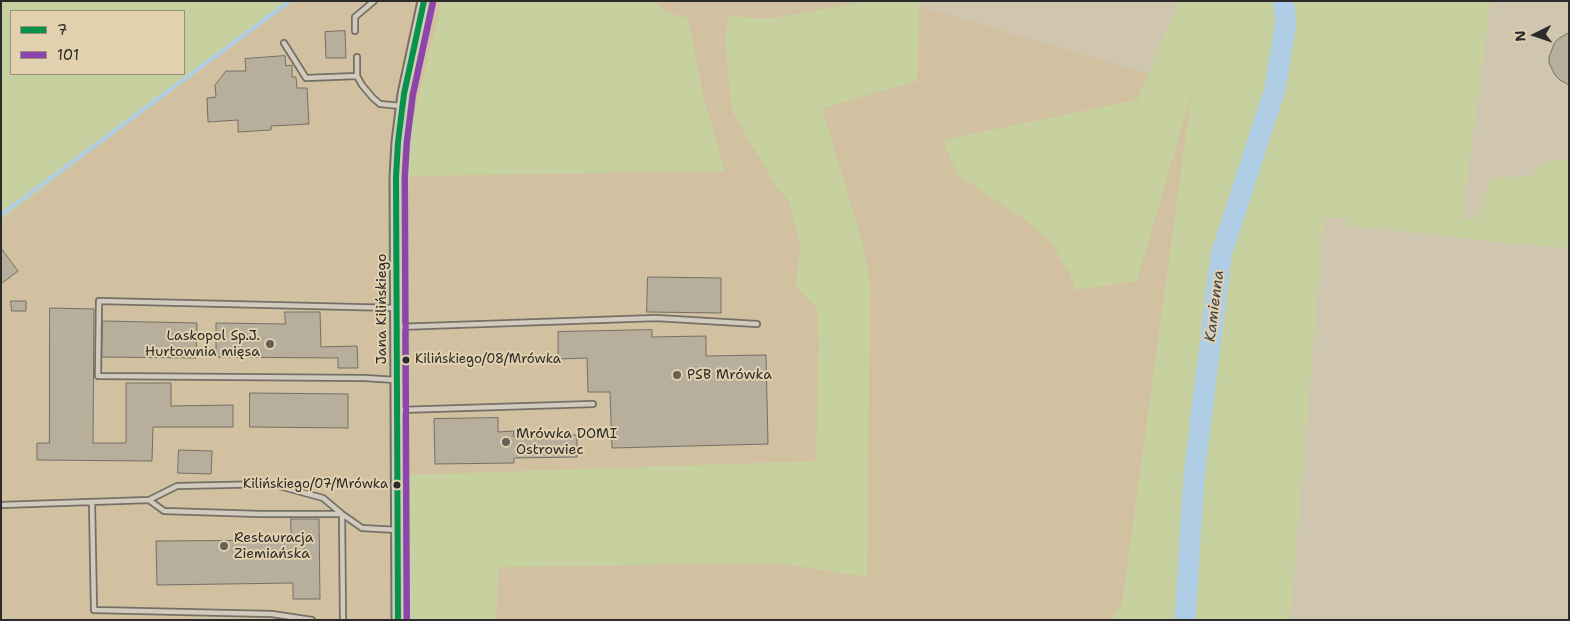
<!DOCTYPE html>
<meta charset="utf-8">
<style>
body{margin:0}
#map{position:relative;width:1570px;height:621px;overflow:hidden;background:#d0c5af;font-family:"Shantell Sans",sans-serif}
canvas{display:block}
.frame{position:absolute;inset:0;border:2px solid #2b2b2b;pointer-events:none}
.legend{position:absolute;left:10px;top:10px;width:175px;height:65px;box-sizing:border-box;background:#e2d1ae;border:1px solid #998f7a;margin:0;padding:6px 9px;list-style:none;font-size:15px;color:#2b2b2b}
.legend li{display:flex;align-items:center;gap:10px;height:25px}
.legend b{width:25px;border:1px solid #998f7a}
.north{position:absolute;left:1510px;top:10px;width:50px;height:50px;-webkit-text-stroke:4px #e2d1ae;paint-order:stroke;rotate:266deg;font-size:14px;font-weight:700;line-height:20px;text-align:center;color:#2b2b2b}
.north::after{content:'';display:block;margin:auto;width:18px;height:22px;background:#2b2b2b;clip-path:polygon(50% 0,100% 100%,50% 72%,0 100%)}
</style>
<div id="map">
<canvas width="1570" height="621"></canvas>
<div class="frame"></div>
<ul class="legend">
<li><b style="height:6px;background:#06944b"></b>7</li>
<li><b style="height:6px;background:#8e44ad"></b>101</li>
</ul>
<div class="north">N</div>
</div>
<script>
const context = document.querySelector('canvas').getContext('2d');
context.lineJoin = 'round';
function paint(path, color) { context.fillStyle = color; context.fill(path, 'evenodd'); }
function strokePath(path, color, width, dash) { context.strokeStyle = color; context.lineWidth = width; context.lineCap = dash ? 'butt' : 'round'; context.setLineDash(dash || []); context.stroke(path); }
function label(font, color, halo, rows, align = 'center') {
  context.font = font + ' "Shantell Sans",sans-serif'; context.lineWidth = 4; context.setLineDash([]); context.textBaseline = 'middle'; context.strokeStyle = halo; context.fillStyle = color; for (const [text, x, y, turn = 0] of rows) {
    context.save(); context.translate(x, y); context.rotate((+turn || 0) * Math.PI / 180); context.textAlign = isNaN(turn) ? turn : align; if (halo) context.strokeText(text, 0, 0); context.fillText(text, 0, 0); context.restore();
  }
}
paint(new Path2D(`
 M 280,1 L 902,1 L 1193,87 L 1122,605 L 1111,620 L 1,620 L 1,206 L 184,74 Z`), '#d1c1a1');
paint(new Path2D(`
 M 1,1 L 286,1 L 1,220 ZM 184,11 L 184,74 L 11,74 L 11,11 Z
 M 442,1 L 655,1 L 665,12 L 688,18 L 703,95 L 725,171 L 408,176 L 411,128 Z
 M 868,1 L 919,1 L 917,81 L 822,108 L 864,248 L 870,284 L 867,577 L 779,563 L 499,567 L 496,620 L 410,620 L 408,475 L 816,461 L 819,345 L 818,310 L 796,286 L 800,246 L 790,203 L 774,183 L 732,111 L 725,40 L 729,16 L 768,19 Z
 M 1179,1 L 1491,1 L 1462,218 L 1475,219 L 1487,193 L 1491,178 L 1530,176 L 1546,162 L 1560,159 L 1569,162 L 1569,248 L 1503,243 L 1347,225 L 1346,218 L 1324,218 L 1290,620 L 1111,620 L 1122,605 L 1192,92 L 1137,281 L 1076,290 L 1068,271 L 1052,244 L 1026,220 L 958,175 L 942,140 L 1137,100 Z`), '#c7d19f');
strokePath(new Path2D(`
 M 1,215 L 290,1`), '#b0cde6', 4);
strokePath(new Path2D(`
 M 1185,620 L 1194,476 L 1221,255 L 1275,89 L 1286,22 L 1283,1`), '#b0cde6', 21);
const building = new Path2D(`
 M 345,31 L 346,58 L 326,58 L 325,32 Z
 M 1569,33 L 1569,85 L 1560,80 L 1555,75 L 1549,63 L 1549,57 L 1554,44 L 1558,39 Z
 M 285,56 L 286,66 L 292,65 L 292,77 L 296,77 L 297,88 L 307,88 L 309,124 L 271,126 L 271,130 L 238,132 L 238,120 L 208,122 L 207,98 L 216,97 L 215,85 L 226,71 L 246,71 L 245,59 Z
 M 1,248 L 18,271 L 1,284 Z
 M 648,277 L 721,278 L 721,313 L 647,312 Z
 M 11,301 L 26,301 L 26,311 L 12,311 Z
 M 50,308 L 94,309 L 93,443 L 126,443 L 126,383 L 171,383 L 171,406 L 233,405 L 233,427 L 153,427 L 152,461 L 37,460 L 37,443 L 49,443 Z
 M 285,312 L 320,312 L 321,347 L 357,346 L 358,368 L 338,368 L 338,358 L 216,357 L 216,323 L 285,324 Z
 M 103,321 L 197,323 L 196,358 L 102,357 Z
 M 652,330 L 652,337 L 706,336 L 706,356 L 766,355 L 768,444 L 612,448 L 610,392 L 588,392 L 587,358 L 558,359 L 558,332 Z
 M 250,393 L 348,394 L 348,428 L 250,427 Z
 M 498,418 L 498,432 L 514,431 L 513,436 L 577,435 L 577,457 L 514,458 L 514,463 L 435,464 L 434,419 Z
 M 179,450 L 212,451 L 211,474 L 178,473 Z
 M 291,519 L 319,519 L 320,599 L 293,599 L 293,583 L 157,585 L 156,541 L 291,540 Z`);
paint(building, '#b7ae9c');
strokePath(building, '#757066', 1);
const service = new Path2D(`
 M 355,31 L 355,17 L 374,1
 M 284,43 L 306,78 L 357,76
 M 357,57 L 357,76 L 362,85 L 373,98 L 380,104 L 401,106
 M 396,308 L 99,301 L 98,376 L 365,378 L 396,380
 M 397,327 L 656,318 L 757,324
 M 399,410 L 593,404
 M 149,500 L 177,486 L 272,484 L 323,498 L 342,514 L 343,620
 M 92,502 L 94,610 L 272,614 L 312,620
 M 1,505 L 149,500 L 164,511 L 260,514 L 342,514 L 362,528 L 397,530`);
const tertiary = new Path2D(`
 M 398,620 L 396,177 L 398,142 L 404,94 L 424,1`);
strokePath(service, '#757066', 8);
strokePath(tertiary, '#757066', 15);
strokePath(service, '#d1cabd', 4.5);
strokePath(tertiary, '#d1cabd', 11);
strokePath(new Path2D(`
 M 398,620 L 396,177 L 398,142 L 404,94 L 424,1`), '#06944b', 6);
strokePath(new Path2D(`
 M 407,620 L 405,177 L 407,143 L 413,95 L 433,3`), '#8e44ad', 6);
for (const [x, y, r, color] of [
 [270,344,5,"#656159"],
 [406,360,4.5,"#2b2b2b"],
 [677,375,5,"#656159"],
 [506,442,5,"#656159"],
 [397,485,4.5,"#2b2b2b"],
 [224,546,5,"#656159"]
]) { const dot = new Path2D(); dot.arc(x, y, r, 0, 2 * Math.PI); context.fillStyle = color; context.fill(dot); strokePath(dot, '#e2d1ae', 2); }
label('13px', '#2b2b2b', '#e2d1ae', [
 ["Kilińskiego/08/Mrówka",415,360],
 ["Kilińskiego/07/Mrówka",388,485,"right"]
], 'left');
label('14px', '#2b2b2b', '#e2d1ae', [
 ["Jana Kilińskiego",382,309,-90]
]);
label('14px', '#2b2b2b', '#e2d1ae', [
 ["Laskopol Sp.J.",260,336,"right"],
 ["Hurtownia mięsa",260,352,"right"],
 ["PSB Mrówka",687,375],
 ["Mrówka DOMI",516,434],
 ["Ostrowiec",516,450],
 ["Restauracja",234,538],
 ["Ziemiańska",234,554]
], 'left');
label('italic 15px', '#3d444a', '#e2d1ae', [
 ["Kamienna",1215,306,-83]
]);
</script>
